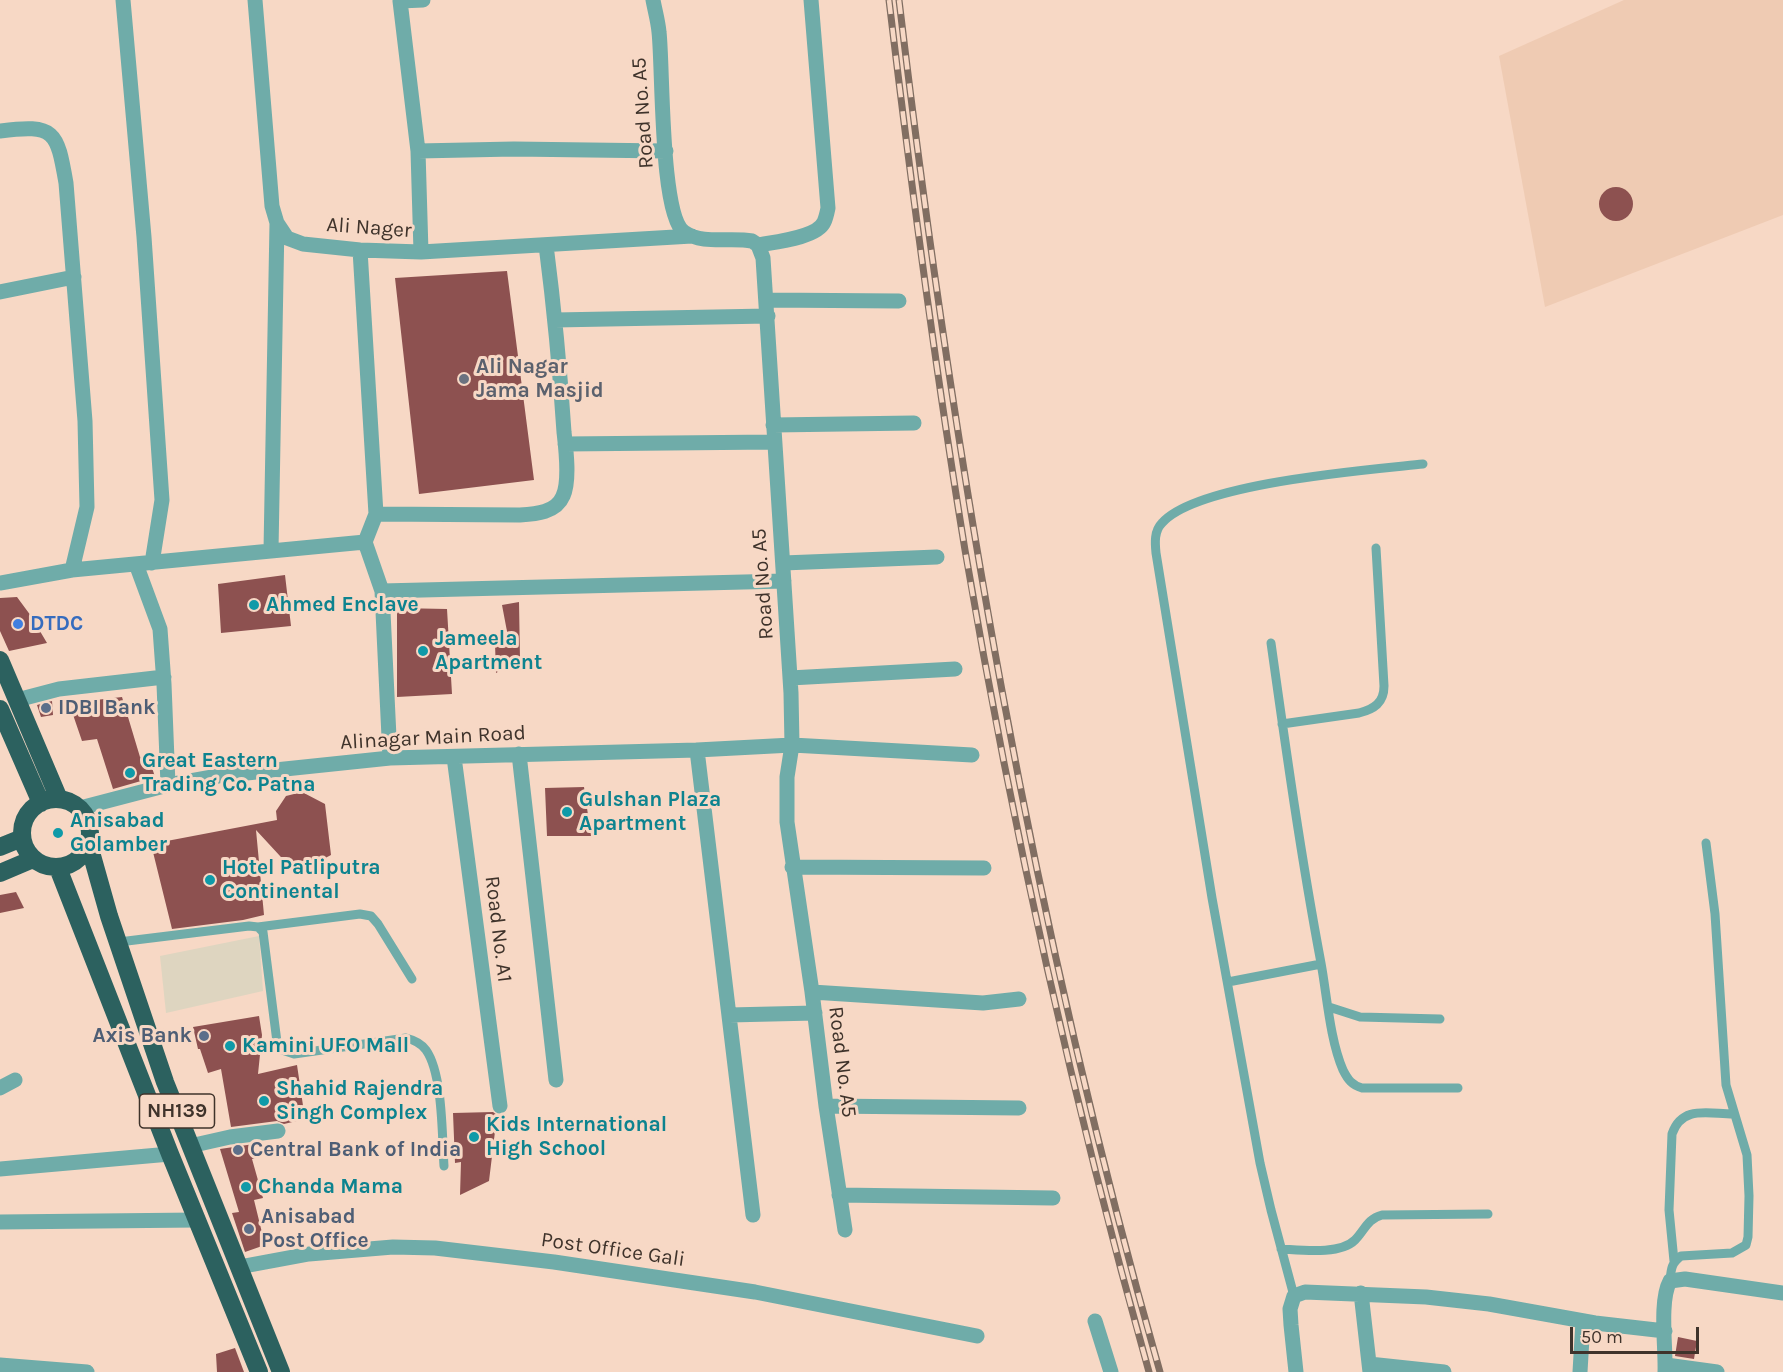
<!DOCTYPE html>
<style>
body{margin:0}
#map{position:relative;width:1783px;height:1372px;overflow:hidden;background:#f7d8c5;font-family:Karla,sans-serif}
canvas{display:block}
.scale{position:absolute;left:1570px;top:1327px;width:129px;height:27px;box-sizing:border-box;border:3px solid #3f332b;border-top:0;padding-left:8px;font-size:18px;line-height:21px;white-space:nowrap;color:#3f332b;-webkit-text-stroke:4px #f7d8c5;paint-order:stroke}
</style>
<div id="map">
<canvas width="1783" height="1372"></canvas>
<div class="scale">50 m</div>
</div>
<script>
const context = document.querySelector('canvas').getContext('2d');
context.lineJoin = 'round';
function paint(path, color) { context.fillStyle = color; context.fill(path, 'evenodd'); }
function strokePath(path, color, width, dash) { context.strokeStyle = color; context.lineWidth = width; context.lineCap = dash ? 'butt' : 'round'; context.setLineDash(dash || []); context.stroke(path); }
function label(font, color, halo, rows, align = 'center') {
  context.font = font + ' Karla,sans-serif'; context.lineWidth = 6; context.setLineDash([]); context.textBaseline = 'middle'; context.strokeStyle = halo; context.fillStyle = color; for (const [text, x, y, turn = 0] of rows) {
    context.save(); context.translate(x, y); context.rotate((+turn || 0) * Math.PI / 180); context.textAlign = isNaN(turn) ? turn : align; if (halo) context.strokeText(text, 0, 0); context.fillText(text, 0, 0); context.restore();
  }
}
paint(new Path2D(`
 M 259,936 L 263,991 L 166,1013 L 160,956 Z`), '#ded5c0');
paint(new Path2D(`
 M 1624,0 L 1783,0 L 1783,215 L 1545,307 L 1499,56 Z`), '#efcbb3');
paint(new Path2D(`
 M1599 204a17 17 0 1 1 34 0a17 17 0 1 1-34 0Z
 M 507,271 L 534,480 L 419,494 L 395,278 Z
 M 285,575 L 291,626 L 221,633 L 218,584 Z
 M 17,597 L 31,616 L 47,643 L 9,651 L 0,631 L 0,598 Z
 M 519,602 L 520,659 L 496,673 L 495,644 L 509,642 L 502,605 Z
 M 397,608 L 447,609 L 452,694 L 397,697 Z
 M 122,697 L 140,757 L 148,755 L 155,777 L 113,789 L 97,739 L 82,741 L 69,703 Z
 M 52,701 L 53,715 L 41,717 L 37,705 Z
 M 584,787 L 591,836 L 547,836 L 545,788 Z
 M 302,792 L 325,804 L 331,855 L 312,865 L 292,869 L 256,830 L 264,915 L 243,920 L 172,929 L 151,844 L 277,820 L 276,811 L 286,796 Z
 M 16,892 L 24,908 L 0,913 L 0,895 Z
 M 259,1016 L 262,1035 L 258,1074 L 297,1065 L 305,1119 L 284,1124 L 277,1121 L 231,1127 L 221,1069 L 208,1073 L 200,1049 L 198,1049 L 193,1027 Z
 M 493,1112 L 497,1115 L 489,1181 L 460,1195 L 461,1162 L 455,1163 L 453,1113 Z
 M 254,1144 L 259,1157 L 252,1159 L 263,1198 L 254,1200 L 265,1245 L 245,1252 L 232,1213 L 239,1212 L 220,1149 Z
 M 1678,1337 L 1697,1341 L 1694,1359 L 1675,1356 Z
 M 235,1348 L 244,1372 L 217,1372 L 216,1354 Z`), '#8d5150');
strokePath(new Path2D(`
 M 1271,643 C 1286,750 1301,857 1321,963 C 1327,996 1330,1040 1343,1070 C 1348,1080 1352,1085 1362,1088 L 1458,1088
 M 1282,724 L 1359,713 C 1374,709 1384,703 1384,686 L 1376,548
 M 258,927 L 360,914 L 371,916 L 378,924 L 412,979
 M 119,942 L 249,926 L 258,927 L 263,932 L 277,1042 L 282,1050 L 294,1054 L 406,1038 C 414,1040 421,1043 426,1050 C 443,1074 442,1137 444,1166
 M 1228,982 L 1321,964
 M 1329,1007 L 1360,1017 L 1440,1019
 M 1281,1249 C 1301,1250 1340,1255 1355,1240 C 1365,1230 1367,1219 1382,1215 L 1488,1214
 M 1674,1261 L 1669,1210 L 1672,1134 C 1682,1105 1708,1114 1733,1114
 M 1670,1281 C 1671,1270 1671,1263 1681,1256 L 1732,1253 L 1746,1245 L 1748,1237 L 1749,1196 L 1747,1155 L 1726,1085 L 1715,914 L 1706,843
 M 1294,1296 L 1271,1210 L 1260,1163 L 1212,898 L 1156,553 C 1155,543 1154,531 1162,523 C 1197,483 1367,470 1423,464`), '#6faca9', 9);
strokePath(new Path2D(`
 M 123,0 L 144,237 L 162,500 L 152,563
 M 255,0 L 272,206 L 277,223 L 287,238 L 303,244 L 360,250 L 421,252 L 692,236
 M 653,0 C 655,11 658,21 659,32 C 663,66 660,215 684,232 C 703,245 730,237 752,241 L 758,245 L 763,258 L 791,693 L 792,745 L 787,777 L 787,822 L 812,992 L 826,1106 L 845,1230
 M 0,131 C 55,124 57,131 66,183 L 85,421 L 87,507 L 72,570
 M 418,151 L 514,149 L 666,151
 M 758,245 C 774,242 817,238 824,222 C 826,218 827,213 828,208 L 811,0
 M 360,250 L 376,514 L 365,542 L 382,591 L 390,758
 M 421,252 L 418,151 L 400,1 L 423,0
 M 0,292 L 74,277
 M 766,300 L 899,301
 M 555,320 L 768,316
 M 773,425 L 914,423
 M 565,444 L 774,442
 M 376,514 L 519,515 C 535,514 556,513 563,496 C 570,481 566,449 564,432 C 560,370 554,307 546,245
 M 271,550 L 277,223
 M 783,563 L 937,557
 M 136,564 L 160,629 L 164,684 L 168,785
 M 0,583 L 72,570 L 365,542
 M 382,591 L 784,581
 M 790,678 L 955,669
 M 17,700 L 59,689 L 164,677
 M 697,750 L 753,1215
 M 519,754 L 556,1080
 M 454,757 L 500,1106
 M 80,808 L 168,785 L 218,776 L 390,758 L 697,750 L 792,745 L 972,755
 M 792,867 L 984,868
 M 812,992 L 983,1003 L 1019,999
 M 729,1015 L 815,1013
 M 0,1088 L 15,1080
 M 826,1106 L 1019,1108
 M 190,1146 L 230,1137 L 278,1131
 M 0,1169 L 170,1154
 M 839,1195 L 1053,1198
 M 0,1222 L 197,1220
 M 239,1267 L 309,1254 L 393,1247 L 435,1248 L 554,1262 L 755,1292 L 977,1336
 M 1361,1293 L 1370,1372
 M 1095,1321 L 1111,1372
 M 1369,1364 L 1444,1372
 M 0,1365 L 87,1372
 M 1666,1365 L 1717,1372
 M 1296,1372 L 1291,1325 L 1290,1309 L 1294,1296 L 1305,1292 L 1426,1297 L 1489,1304 L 1595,1323 L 1665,1331
 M 1580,1372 L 1583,1321
 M 1665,1372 C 1666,1348 1659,1301 1670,1281 L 1685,1279 L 1783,1293`), '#6faca9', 15);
strokePath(new Path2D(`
 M 0,660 L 59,799
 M 0,709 L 41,803
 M22 833a34 34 0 1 1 68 0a34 34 0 1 1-68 0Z
 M 89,845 L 109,916 L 165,1082 L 281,1372
 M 0,847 L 22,838
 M 58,868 L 170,1154 L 259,1372
 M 0,873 L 33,859`), '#2c615f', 18);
const rail = new Path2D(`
 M 889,0 C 911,184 935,367 965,550 C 1012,826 1073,1102 1149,1372
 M 899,0 C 954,462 1032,924 1160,1372`);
strokePath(rail, '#816e62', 7);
strokePath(rail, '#f7d8c5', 4.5, [14]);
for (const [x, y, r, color] of [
 [464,379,6,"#6b7280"],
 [254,605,6,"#0f9aa8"],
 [18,624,6,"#3f7fe0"],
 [423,651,6,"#0f9aa8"],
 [46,708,6,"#5c6f8a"],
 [130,773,6,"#0f9aa8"],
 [567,812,6,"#0f9aa8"],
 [58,833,6,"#0f9aa8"],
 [210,880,6,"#0f9aa8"],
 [204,1036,6,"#5c6f8a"],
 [230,1046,6,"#0f9aa8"],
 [264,1101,6,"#0f9aa8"],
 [474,1137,6,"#0f9aa8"],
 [238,1150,6,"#5c6f8a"],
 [246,1187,6,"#0f9aa8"],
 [249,1229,6,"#5c6f8a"]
]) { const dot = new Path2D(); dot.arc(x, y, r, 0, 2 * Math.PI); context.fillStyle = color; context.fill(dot); strokePath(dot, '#f7d8c5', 2); }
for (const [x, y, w] of [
 [177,1111,75]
]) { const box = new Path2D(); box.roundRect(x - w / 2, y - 17, w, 34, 4.5); context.fillStyle = '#f7d8c5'; context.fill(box); strokePath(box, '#3f332b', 1.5); }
label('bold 20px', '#3f332b', null, [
 ["NH139",177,1111]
]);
label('21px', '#3f332b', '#f7d8c5', [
 ["Road No. A5",643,113,-94],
 ["Ali Nager",369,228,4],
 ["Road No. A5",763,584,-94],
 ["Alinagar Main Road",433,738,-3],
 ["Road No. A1",498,929,83],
 ["Road No. A5",842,1062,83],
 ["Post Office Gali",613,1250,8]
]);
label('bold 21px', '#5b616d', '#f7d8c5', [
 ["Ali Nagar",476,367],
 ["Jama Masjid",476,391]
], 'left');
label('bold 21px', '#0d838f', '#f7d8c5', [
 ["Ahmed Enclave",266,605],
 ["Jameela",435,639],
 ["Apartment",435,663],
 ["Great Eastern",142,761],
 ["Trading Co. Patna",142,785],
 ["Gulshan Plaza",579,800],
 ["Apartment",579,824],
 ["Anisabad",70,821],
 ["Golamber",70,845],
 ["Hotel Patliputra",222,868],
 ["Continental",222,892],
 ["Kamini UFO Mall",242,1046],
 ["Shahid Rajendra",276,1089],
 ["Singh Complex",276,1113],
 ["Kids International",486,1125],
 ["High School",486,1149],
 ["Chanda Mama",258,1187]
], 'left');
label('bold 21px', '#366cbe', '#f7d8c5', [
 ["DTDC",30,624]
], 'left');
label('bold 21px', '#4e5e75', '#f7d8c5', [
 ["IDBI Bank",58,708],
 ["Axis Bank",192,1036,"right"],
 ["Central Bank of India",250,1150],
 ["Anisabad",261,1217],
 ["Post Office",261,1241]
], 'left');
</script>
